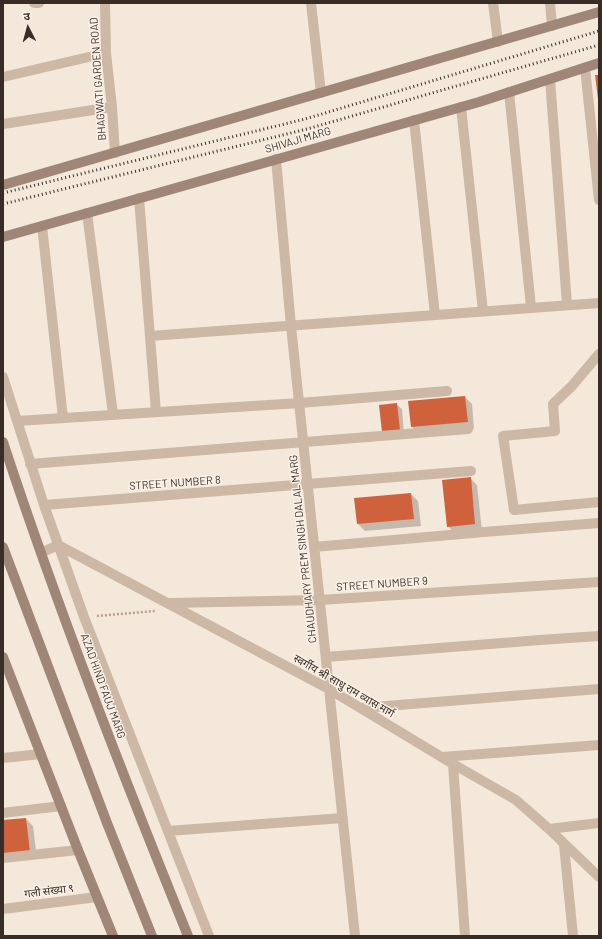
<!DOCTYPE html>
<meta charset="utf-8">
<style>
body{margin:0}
#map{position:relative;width:602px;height:939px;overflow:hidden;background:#f4e8da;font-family:Barlow,"Noto Sans Devanagari",sans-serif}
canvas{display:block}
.frame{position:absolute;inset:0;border:4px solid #382c27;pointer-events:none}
.north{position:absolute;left:8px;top:8px;width:40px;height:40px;-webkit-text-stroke:3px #fbf2e7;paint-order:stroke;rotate:354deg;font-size:11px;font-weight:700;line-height:16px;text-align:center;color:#382c27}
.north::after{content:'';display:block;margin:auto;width:14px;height:18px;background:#382c27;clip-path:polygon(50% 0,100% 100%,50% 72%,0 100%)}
</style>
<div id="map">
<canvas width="602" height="939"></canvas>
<div class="frame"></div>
<div class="north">उ</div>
</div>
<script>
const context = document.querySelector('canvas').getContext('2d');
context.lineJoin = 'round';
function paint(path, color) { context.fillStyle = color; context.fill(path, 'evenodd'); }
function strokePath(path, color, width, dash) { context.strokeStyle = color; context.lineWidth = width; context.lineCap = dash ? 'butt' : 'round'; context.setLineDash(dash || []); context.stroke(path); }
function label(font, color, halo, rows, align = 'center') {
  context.font = font + ' Barlow,"Noto Sans Devanagari",sans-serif'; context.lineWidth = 3; context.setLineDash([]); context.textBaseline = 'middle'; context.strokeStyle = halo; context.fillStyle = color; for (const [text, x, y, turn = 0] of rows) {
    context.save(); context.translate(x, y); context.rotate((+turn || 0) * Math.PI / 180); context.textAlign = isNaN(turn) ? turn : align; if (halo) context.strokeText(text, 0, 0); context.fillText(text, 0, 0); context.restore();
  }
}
paint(new Path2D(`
 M 465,397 L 472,404 L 474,429 L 419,434 L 412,427 L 409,402 Z
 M 397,405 L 402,409 L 404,434 L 383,431 Z
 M 470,478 L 477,485 L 482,531 L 455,534 L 448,526 Z
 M 411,494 L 418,501 L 421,526 L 365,531 L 358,524 Z
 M 26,819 L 33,826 L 37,859 L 3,821 Z`), '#0003');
paint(new Path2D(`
 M 595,75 L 599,75 L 599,99 L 598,99 Z
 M 465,396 L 468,422 L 411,427 L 408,401 Z
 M 397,403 L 400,430 L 382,432 L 379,405 Z
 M 471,477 L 475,524 L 447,527 L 442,480 Z
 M 411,493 L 414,519 L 357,524 L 354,498 Z
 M 26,818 L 30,852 L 3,855 L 3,820 Z`), '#cf613d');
strokePath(new Path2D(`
 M 97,616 L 155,611`), '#b9a18f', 2.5, [2, 2]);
strokePath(new Path2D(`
 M 34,3 L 39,3
 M 105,3 L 106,53 L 112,107 L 115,153
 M 311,3 L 321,93
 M 493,3 L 498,42
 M 550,3 L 552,26
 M 585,68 L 599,200
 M 3,77 L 106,53
 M 550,79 L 567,304
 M 509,92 L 531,307
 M 461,107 L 483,311
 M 414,120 L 435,315
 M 3,124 L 112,107
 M 276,159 L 291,326 L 355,936
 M 139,198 L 156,412
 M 87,213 L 113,414
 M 42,226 L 63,418
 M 150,336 L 599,303
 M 599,354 L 572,386 L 553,404 L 555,431 L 503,436 L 514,510 L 599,502
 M 3,377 L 44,505 L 84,617 L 209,936
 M 17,421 L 300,403 L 447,391
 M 30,464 L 468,429
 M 44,505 L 471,471
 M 314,547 L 484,532 L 599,523
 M 41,553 L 58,545 L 329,689 L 453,764 L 516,800 L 549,829 L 599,877
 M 169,603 L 320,600 L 599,582
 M 326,657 L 540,640 L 599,636
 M 361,708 L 599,689
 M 442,757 L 599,745
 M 3,758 L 41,754
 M 453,764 L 465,936
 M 3,813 L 61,806
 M 549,829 L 599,823
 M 168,831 L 343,818
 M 564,845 L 573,936
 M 3,858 L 78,850
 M 3,909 L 97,897`), '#cdb7a5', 10);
strokePath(new Path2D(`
 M 3,185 L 599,12
 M 3,237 L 479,102 L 599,63
 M 3,442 C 58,609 122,773 188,936
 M 3,547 L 107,823 L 152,936
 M 3,657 L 78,850 L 113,936`), '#a08676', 10);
strokePath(new Path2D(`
 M 3,193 L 305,119 L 599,31
 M 3,204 L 307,129 L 599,45`), '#382c27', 3, [1, 3]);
label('11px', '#382c27', '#fbf2e7', [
 ["BHAGWATI GARDEN ROAD",98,79,-94],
 ["SHIVAJI MARG",298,140,-16],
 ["STREET NUMBER 8",175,483,-4],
 ["CHAUDHARY PREM SINGH DALAL MARG",303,549,-96],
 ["STREET NUMBER 9",382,584,-4],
 ["AZAD HIND FAUJ MARG",103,686,70],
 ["स्वर्गीय श्री साधु राम व्यास मार्ग",344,686,30],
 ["गली संख्या ९",49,891,-7]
]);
</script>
